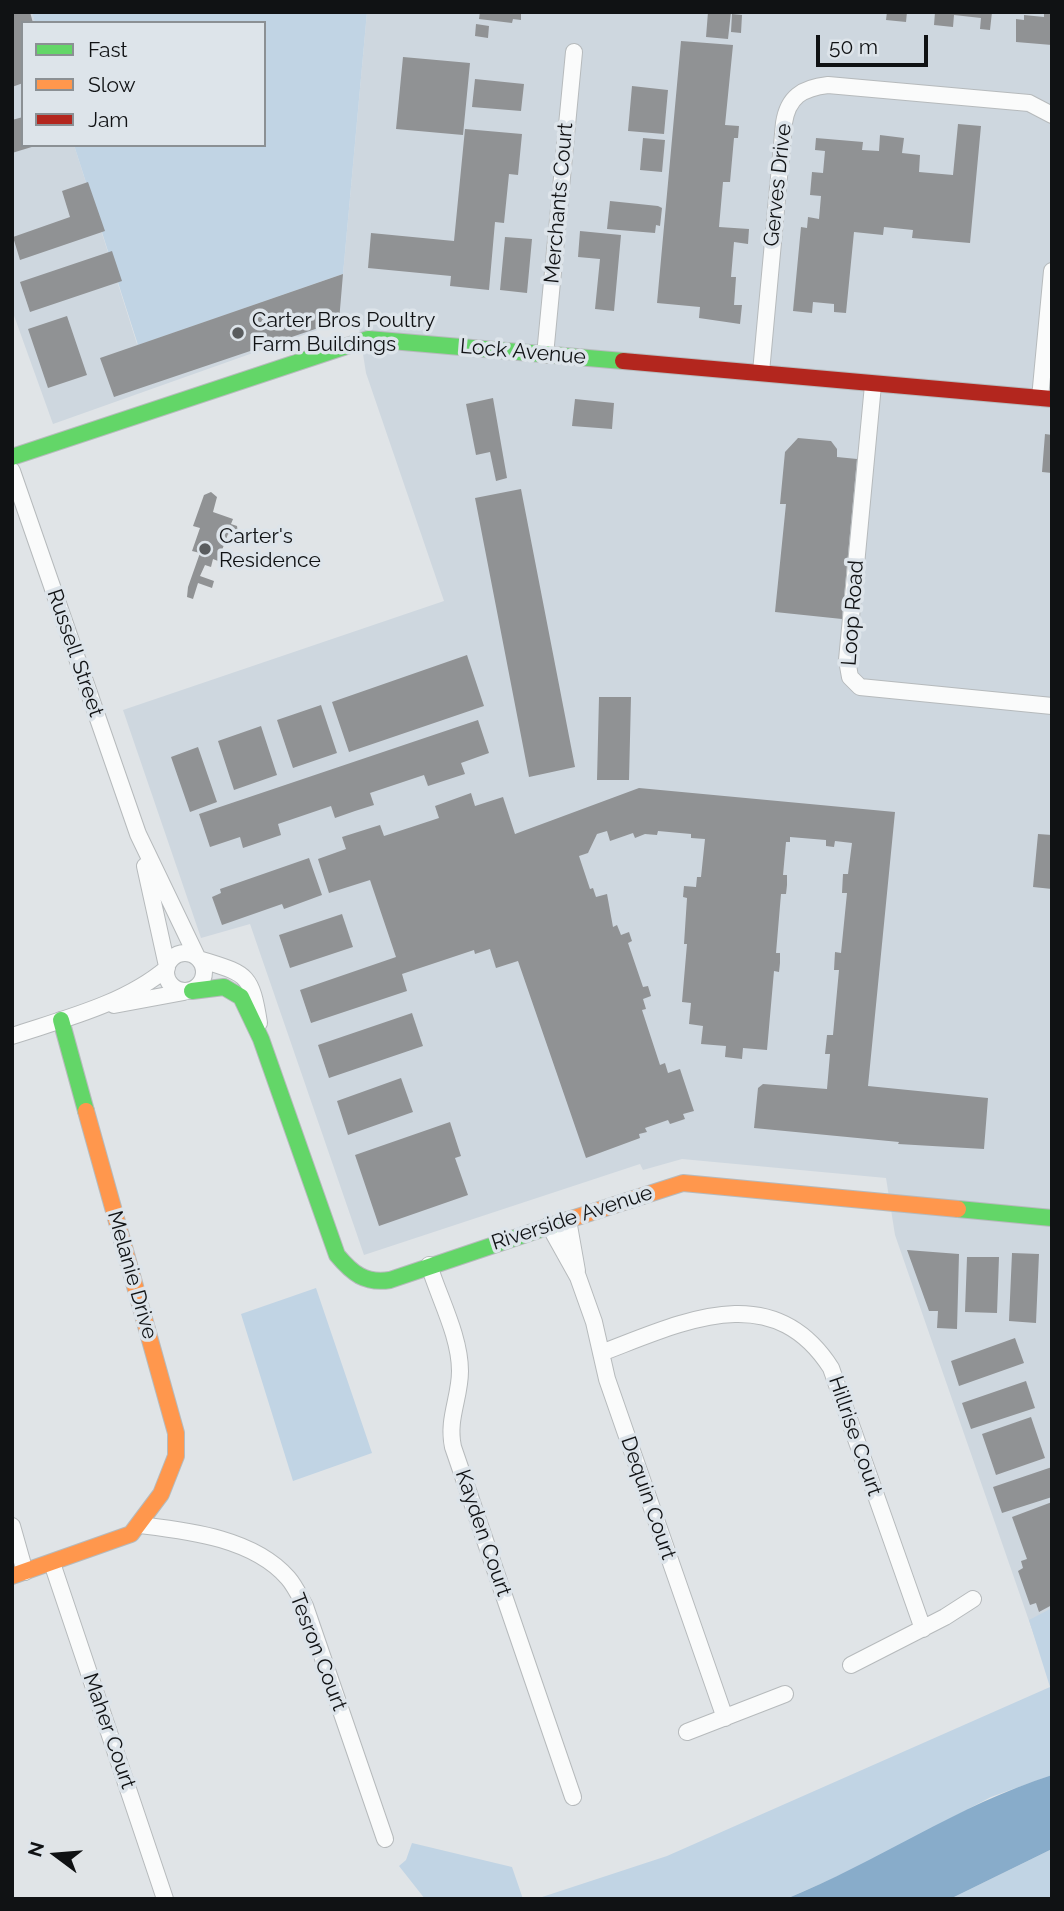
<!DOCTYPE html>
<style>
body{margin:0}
#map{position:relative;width:1064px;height:1911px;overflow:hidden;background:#e0e4e7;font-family:Raleway,sans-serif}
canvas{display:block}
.frame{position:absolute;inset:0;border:14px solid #101214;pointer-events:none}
.legend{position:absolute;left:21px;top:21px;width:245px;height:126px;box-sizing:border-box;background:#dde4ea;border:2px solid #8b9094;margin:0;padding:9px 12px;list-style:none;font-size:21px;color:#101214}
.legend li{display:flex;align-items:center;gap:14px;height:35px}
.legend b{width:35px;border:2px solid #8b9094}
.north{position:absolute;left:21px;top:1820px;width:70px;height:70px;-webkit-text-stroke:5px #dde4ea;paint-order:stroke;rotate:286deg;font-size:19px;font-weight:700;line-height:28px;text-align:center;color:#101214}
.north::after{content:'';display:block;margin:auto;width:24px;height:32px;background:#101214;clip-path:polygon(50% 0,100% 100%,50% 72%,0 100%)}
.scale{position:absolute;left:816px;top:35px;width:112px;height:32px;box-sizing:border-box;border:4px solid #101214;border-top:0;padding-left:9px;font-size:21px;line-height:24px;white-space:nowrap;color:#101214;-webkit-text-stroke:5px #dde4ea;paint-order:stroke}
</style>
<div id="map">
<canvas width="1064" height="1911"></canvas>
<div class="frame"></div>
<ul class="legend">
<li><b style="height:9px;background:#63d668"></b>Fast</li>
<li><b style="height:9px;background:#ff974d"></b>Slow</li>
<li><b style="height:9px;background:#b3261e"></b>Jam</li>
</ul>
<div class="north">N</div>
<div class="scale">50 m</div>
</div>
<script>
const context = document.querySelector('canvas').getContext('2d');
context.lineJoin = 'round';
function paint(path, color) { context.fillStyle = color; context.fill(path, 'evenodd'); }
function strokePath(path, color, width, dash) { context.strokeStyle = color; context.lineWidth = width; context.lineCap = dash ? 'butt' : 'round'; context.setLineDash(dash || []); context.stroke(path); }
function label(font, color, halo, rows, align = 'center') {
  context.font = font + ' Raleway,sans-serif'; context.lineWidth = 7; context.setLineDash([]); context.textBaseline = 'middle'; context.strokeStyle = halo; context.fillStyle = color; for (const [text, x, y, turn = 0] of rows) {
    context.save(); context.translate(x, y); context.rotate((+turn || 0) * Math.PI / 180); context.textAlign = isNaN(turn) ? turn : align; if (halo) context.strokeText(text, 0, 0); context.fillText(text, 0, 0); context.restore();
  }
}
paint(new Path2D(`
 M 12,12 L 32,12 L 35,23 L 23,23 L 23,145 L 74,145 L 137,344 L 343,274 L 367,12 L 1052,12 L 1052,1687 L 895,1235 L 886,1178 L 682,1159 L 643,1170 L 640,1164 L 364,1255 L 250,924 L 201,938 L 123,710 L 444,601 L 366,373 L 357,316 L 53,424 L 12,310 Z`), '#ced7df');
paint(new Path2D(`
 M 32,12 L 367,12 L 343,274 L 138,345 L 74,145 L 264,145 L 264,23 L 35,23 Z
 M 316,1288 L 372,1453 L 293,1481 L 241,1314 Z
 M 1052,1608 L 1052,1775 L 991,1797 L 852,1870 L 786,1899 L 536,1899 L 667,1856 L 1050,1687 L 1029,1620 Z
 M 412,1843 L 512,1867 L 523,1899 L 425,1899 L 399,1866 L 406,1860 Z
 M 1052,1849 L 1052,1899 L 950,1899 L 1048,1851 Z`), '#c1d4e4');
paint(new Path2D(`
 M 1052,1775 L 1052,1849 L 950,1899 L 786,1899 C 877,1862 958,1805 1052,1775 Z`), '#88acca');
paint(new Path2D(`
 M 12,12 L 30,12 L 33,23 L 23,23 L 23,83 L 12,87 Z
 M 480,12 L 521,12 L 521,20 L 513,19 L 512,23 L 479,19 Z
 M 708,12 L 731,12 L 728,39 L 706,37 Z
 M 887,12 L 907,12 L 906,22 L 886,20 Z
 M 935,12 L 992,12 L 990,30 L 980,29 L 981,18 L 954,15 L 953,27 L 934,25 Z
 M 1044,12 L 1052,12 L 1052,45 L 1016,42 L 1016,19 L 1024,20 L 1024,15 L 1044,17 Z
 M 732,14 L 742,15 L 741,33 L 731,32 Z
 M 476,24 L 489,26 L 488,38 L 475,36 Z
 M 681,41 L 733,45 L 725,125 L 739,126 L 738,138 L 734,138 L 730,182 L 723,182 L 719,227 L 749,229 L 748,244 L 734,242 L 731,277 L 736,277 L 734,305 L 742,305 L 740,324 L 699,318 L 700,307 L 657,303 Z
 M 403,57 L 470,63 L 463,135 L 396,129 Z
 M 475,79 L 524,84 L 521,111 L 472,107 Z
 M 632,86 L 668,90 L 664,134 L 628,131 Z
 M 23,117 L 23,145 L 35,146 L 12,153 L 12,120 Z
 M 958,124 L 981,126 L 970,243 L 912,238 L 913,230 L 884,227 L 883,235 L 854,232 L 846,313 L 834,312 L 834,304 L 813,302 L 812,313 L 793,311 L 801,227 L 807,228 L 808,217 L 819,219 L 821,196 L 810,195 L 812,172 L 823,173 L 825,151 L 815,150 L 816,138 L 863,142 L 862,150 L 879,151 L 880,135 L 904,138 L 902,153 L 920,155 L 919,172 L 953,175 Z
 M 465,129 L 522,134 L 518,175 L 509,174 L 504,223 L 495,222 L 489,290 L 450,286 L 451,276 L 368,268 L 371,233 L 454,241 Z
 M 643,138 L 665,140 L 662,172 L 640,170 Z
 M 88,182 L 105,231 L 20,260 L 13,237 L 70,217 L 62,191 Z
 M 610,201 L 658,206 L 662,208 L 660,226 L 656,225 L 655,233 L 607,229 Z
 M 580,231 L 621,235 L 614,311 L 595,309 L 600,259 L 578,257 Z
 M 505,237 L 532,239 L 527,293 L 500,290 Z
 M 112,251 L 122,281 L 30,312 L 20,282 Z
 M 343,274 L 339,321 L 114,397 L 100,358 Z
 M 67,316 L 87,375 L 48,388 L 28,329 Z
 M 493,398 L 507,478 L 496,481 L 490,452 L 476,455 L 466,404 Z
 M 575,399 L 614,403 L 612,429 L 572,426 Z
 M 1045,434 L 1052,435 L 1052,473 L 1042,472 Z
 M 798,438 L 831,441 L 837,449 L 837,457 L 857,459 L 842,619 L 775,612 L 786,504 L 780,504 L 785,452 Z
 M 521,489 L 575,767 L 529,777 L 475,498 Z
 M 211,492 L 217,497 L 213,512 L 233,519 L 231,524 L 237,526 L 238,533 L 234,536 L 228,534 L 218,561 L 213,559 L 211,567 L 205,565 L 200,576 L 214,581 L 212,588 L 198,583 L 193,599 L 187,597 L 188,587 L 200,553 L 192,551 L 200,528 L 193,526 L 204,495 Z
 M 467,655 L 484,706 L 349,752 L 332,702 Z
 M 599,697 L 631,697 L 629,780 L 597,780 Z
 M 321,705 L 337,753 L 293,768 L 277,720 Z
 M 478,720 L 489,753 L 461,763 L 465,774 L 428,786 L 424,775 L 370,793 L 374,805 L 355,811 L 335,818 L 331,806 L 278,824 L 281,835 L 243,848 L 240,837 L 210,847 L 199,814 Z
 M 261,726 L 277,775 L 234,790 L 218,741 Z
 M 198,747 L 217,802 L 190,812 L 171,757 Z
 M 639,788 L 895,812 L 868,1086 L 988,1098 L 984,1149 L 898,1144 L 899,1142 L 754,1128 L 758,1088 L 763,1084 L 827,1089 L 830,1054 L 825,1054 L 827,1035 L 833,1035 L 839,970 L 834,970 L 835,952 L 841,953 L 847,893 L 842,893 L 843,874 L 848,874 L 852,843 L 835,841 L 834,847 L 826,846 L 826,840 L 790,837 L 790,842 L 786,842 L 783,875 L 787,875 L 787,885 L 786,894 L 781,894 L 776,953 L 780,953 L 780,963 L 779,972 L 774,971 L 767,1050 L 743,1048 L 742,1059 L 725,1057 L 726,1046 L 701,1044 L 703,1026 L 689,1024 L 691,1003 L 682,1002 L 687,944 L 684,944 L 687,898 L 683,897 L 684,886 L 696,887 L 697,877 L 701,877 L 705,839 L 691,838 L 691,834 L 658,831 L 657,835 L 645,834 L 635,838 L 633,833 L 610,841 L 607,831 L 597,834 L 588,853 L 579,856 L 590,889 L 593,888 L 596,897 L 607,894 L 613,927 L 617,925 L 621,935 L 629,932 L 632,941 L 628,943 L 643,987 L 648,986 L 651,996 L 643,999 L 646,1009 L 642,1010 L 660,1065 L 665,1063 L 668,1073 L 680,1069 L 694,1111 L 683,1114 L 685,1119 L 670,1124 L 668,1120 L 645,1128 L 647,1132 L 639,1134 L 640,1138 L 586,1158 L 518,961 L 496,968 L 490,949 L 475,954 L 474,950 L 402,974 L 407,991 L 311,1023 L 300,990 L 396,957 L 370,880 L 329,893 L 318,859 L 346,849 L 342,837 L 380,825 L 384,836 L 439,818 L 435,806 L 471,793 L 475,806 L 503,797 L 515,834 Z
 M 1038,834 L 1052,835 L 1052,889 L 1033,887 Z
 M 309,858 L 322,895 L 284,909 L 282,904 L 222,925 L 212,897 L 221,893 L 220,889 Z
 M 342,914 L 353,947 L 290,968 L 279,935 Z
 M 412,1013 L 423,1046 L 329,1078 L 318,1045 Z
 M 401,1078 L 413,1112 L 348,1135 L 337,1101 Z
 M 450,1122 L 461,1156 L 455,1158 L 468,1195 L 379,1226 L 355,1155 Z
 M 907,1250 L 959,1254 L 957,1329 L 937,1328 L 938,1311 L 929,1311 Z
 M 1012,1253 L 1039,1254 L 1036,1323 L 1009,1321 Z
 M 967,1257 L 999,1257 L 997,1313 L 965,1312 Z
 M 1015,1338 L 1024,1363 L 959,1386 L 951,1361 Z
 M 1026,1381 L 1035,1408 L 971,1429 L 962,1403 Z
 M 1031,1417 L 1045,1458 L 996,1475 L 982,1434 Z
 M 1052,1467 L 1052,1497 L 1002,1513 L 993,1487 Z
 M 1052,1502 L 1052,1605 L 1039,1612 L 1036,1603 L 1030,1605 L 1018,1571 L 1023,1568 L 1021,1561 L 1027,1559 L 1012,1517 Z`), '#909294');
const street = new Path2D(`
 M 545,355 L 574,52
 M 761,372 L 784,123 C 788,97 802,88 828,85 L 1029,103 L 1052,115
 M 873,385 L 847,660 L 850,677 L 860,687 L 1052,706
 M 1040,398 L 1052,271
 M 12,471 L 138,834 L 197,957
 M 145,866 L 167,966
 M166 972a19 19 0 1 1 38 0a19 19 0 1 1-38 0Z
 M 199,959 C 246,974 251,972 259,1023
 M 114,1005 L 184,992
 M 12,1036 C 63,1019 125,1004 167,968
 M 568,1220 L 577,1271
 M 549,1225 L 578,1277 L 594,1322 L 607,1379 L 725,1718
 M 429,1265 C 439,1298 460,1336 460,1371 C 460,1398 447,1419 453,1447 L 573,1797
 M 601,1353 C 681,1323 772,1276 831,1368 L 923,1629
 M 140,1525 C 188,1531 253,1538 288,1578 C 295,1586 300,1597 305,1606 L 385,1839
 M 12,1526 L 25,1572
 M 52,1563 L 165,1899
 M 851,1665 L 945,1617 L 973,1599
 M 687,1732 L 785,1694`);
const fast = new Path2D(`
 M 12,457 L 368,339 L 623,361
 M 192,991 L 224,987 L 241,997 L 261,1039 L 337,1255 C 352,1273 365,1284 390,1280 L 568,1220
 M 61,1020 L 86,1111
 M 958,1209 L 1052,1218`);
const slow = new Path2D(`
 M 568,1220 L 683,1183 L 958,1209
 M 12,1576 L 131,1534 L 161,1494 L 176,1456 L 176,1433 L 86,1111`);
const jam = new Path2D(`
 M 623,361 L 1052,399`);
strokePath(street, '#b6babc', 18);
strokePath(fast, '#b6babc', 18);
strokePath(slow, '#b6babc', 18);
strokePath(jam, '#b6babc', 18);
strokePath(street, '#fafbfb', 16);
strokePath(fast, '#63d668', 16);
strokePath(slow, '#ff974d', 16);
strokePath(jam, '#b3261e', 16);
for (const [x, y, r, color] of [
 [238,333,7,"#595c5e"],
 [205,549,7,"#595c5e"]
]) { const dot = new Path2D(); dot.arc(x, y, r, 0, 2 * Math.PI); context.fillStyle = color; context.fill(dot); strokePath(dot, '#dde4ea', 2.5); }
label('21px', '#101214', '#dde4ea', [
 ["Gerves Drive",778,185,-84],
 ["Merchants Court",559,203,-85],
 ["Lock Avenue",523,352,5],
 ["Loop Road",853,613,-86],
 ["Russell Street",75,653,71],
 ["Riverside Avenue",572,1218,-18],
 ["Melanie Drive",132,1275,74],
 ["Hillrise Court",855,1436,71],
 ["Dequin Court",648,1498,71],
 ["Kayden Court",483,1533,71],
 ["Tesron Court",318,1652,69],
 ["Maher Court",109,1731,71]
]);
label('21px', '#101214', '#dde4ea', [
 ["Carter Bros Poultry",252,321],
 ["Farm Buildings",252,345],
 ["Carter's",219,537],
 ["Residence",219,561]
], 'left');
</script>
